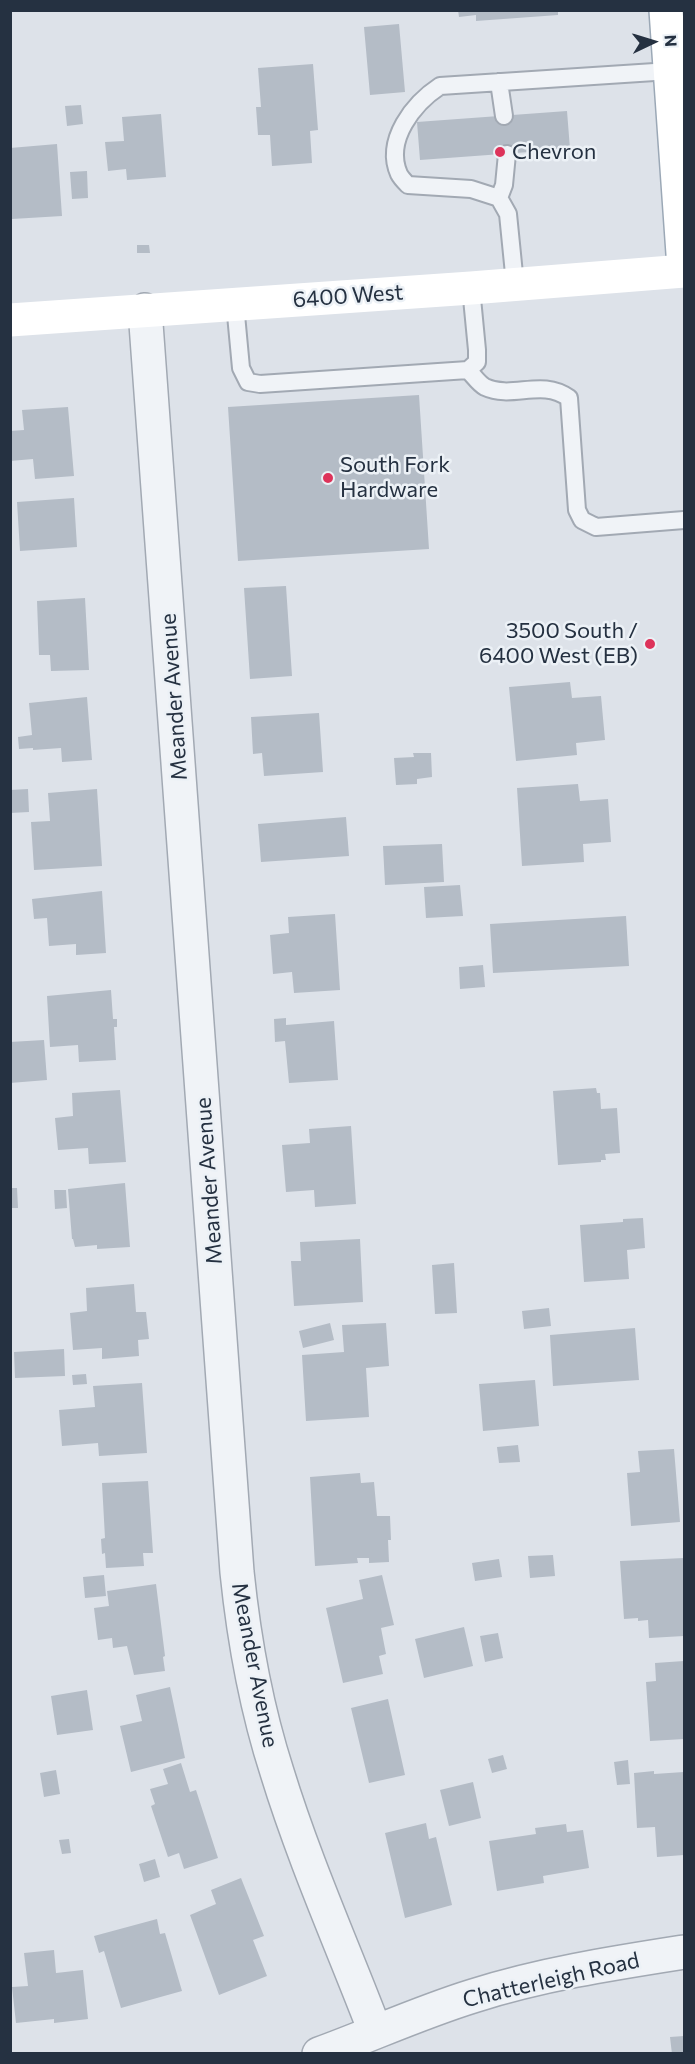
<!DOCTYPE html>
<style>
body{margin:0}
#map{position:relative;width:695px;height:2064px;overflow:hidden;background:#dde2e9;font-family:Commissioner,sans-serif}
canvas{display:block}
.frame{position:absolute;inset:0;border:12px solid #253141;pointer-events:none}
.north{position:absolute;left:623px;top:12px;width:60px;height:60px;-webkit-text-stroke:4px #ecf1f6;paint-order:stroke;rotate:86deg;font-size:16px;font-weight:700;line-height:24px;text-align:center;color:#253141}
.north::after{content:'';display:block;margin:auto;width:21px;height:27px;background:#253141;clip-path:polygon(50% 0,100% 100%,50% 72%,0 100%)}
</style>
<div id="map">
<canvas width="695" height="2064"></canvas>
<div class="frame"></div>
<div class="north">N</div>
</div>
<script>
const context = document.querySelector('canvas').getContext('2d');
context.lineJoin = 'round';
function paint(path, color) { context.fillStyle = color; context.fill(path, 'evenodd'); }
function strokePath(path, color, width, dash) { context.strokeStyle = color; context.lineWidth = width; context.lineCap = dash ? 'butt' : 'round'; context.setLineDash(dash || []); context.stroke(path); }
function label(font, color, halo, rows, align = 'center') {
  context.font = font + ' Commissioner,sans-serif'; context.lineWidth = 5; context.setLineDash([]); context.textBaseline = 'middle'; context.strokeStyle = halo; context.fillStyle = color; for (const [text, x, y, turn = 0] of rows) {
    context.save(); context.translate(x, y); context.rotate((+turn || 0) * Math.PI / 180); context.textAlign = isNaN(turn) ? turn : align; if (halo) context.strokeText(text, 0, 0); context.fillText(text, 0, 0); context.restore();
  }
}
paint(new Path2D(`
 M 458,10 L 558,10 L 558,15 L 476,21 L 476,15 L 459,17 Z
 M 399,24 L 405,92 L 370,95 L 364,27 Z
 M 313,64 L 318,130 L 310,131 L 312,163 L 272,166 L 270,135 L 258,135 L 256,107 L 261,107 L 258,68 Z
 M 81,105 L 83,124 L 67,126 L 65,106 Z
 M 567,111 L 570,149 L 420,160 L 417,122 Z
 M 161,114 L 166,177 L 127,180 L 126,169 L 108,171 L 105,142 L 124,141 L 122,117 Z
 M 57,144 L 62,216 L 12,219 L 10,148 Z
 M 87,171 L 88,198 L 72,199 L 70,172 Z
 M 137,245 L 149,245 L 150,253 L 137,253 Z
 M 419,395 L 429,549 L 238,561 L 228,407 Z
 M 68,407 L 74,476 L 35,479 L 33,459 L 10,461 L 10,431 L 24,430 L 22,410 Z
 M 74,498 L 77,547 L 20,551 L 17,502 Z
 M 286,586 L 292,676 L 250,679 L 244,588 Z
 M 85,598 L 89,670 L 51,671 L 50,655 L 39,655 L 37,601 Z
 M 570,682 L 572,698 L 601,696 L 605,740 L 576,743 L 577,755 L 516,761 L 509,687 Z
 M 87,697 L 92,760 L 62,762 L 61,748 L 33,750 L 33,748 L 19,749 L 18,737 L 32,735 L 29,703 Z
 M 319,713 L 323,772 L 264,776 L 262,753 L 253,754 L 251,717 Z
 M 413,753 L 431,753 L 432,777 L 417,779 L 417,784 L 396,785 L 394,758 L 414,757 Z
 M 578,784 L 580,801 L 608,799 L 611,842 L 583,844 L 584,862 L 522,866 L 517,788 Z
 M 28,789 L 29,812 L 10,813 L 10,790 Z
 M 97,789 L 102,866 L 34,870 L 31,822 L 50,821 L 48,793 Z
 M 346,817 L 349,856 L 261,862 L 258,824 Z
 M 442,844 L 444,882 L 385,885 L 383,846 Z
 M 460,885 L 463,916 L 426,918 L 424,887 Z
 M 102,891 L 106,953 L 76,955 L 76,944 L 49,946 L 47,918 L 34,919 L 32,899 Z
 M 335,914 L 340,990 L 294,993 L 292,972 L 273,974 L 270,935 L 289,933 L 288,917 Z
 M 626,916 L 629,966 L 493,973 L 490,924 Z
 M 483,965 L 485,987 L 460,989 L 459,967 Z
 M 111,990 L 113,1019 L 117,1019 L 117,1027 L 114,1027 L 116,1060 L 79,1062 L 78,1045 L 50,1047 L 47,996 Z
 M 286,1018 L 286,1025 L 334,1021 L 338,1080 L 289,1083 L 285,1041 L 275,1042 L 274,1019 Z
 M 44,1040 L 47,1080 L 10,1083 L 10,1042 Z
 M 596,1088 L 597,1093 L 600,1093 L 601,1109 L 617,1108 L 620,1153 L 605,1154 L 606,1160 L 601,1160 L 601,1162 L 558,1165 L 553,1091 Z
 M 120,1090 L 126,1162 L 89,1164 L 88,1148 L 58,1150 L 55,1118 L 73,1116 L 72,1093 Z
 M 351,1126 L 356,1204 L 315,1207 L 314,1190 L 286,1192 L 282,1145 L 310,1143 L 309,1129 Z
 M 125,1183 L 130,1247 L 97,1249 L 97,1245 L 75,1247 L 73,1239 L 72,1239 L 68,1189 Z
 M 10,1188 L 17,1188 L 18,1208 L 10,1208 Z
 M 54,1190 L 66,1190 L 67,1208 L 55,1209 Z
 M 643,1218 L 645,1248 L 627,1250 L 629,1279 L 584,1282 L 580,1225 L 623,1222 L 623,1219 Z
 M 360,1239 L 363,1302 L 294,1306 L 291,1261 L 301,1261 L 300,1242 Z
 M 454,1263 L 457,1313 L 435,1314 L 432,1265 Z
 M 134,1284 L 136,1312 L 146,1312 L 149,1339 L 138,1340 L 139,1356 L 102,1359 L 102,1348 L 73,1350 L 70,1313 L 87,1311 L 86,1288 Z
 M 549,1308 L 551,1326 L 524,1329 L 522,1311 Z
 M 330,1323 L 334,1340 L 303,1348 L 299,1331 Z
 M 386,1323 L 389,1366 L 366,1368 L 369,1417 L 306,1421 L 302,1355 L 344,1352 L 342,1325 Z
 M 635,1328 L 639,1380 L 553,1386 L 550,1335 Z
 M 64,1349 L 65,1376 L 15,1378 L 14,1352 Z
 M 86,1374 L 87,1384 L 73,1385 L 72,1375 Z
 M 535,1380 L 539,1426 L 483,1431 L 479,1384 Z
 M 142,1383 L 147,1453 L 99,1456 L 98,1443 L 62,1446 L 59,1410 L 95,1407 L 93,1386 Z
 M 518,1445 L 520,1462 L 499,1463 L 497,1447 Z
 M 674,1449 L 680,1522 L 631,1526 L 627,1473 L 640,1472 L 638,1451 Z
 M 360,1473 L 361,1483 L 374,1482 L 377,1516 L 390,1516 L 391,1540 L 388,1540 L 389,1562 L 369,1563 L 369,1558 L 357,1558 L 358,1563 L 315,1566 L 310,1477 Z
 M 148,1481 L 153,1553 L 143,1553 L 144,1566 L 106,1568 L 105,1553 L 102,1554 L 101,1539 L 105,1538 L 102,1483 Z
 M 553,1555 L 555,1576 L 530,1578 L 528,1556 Z
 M 684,1558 L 684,1636 L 649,1638 L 648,1620 L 638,1621 L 638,1618 L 624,1619 L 620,1561 Z
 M 499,1559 L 502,1577 L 475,1581 L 472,1563 Z
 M 104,1575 L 106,1596 L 85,1598 L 83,1577 Z
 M 382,1575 L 394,1625 L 381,1628 L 386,1654 L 379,1656 L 383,1674 L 343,1683 L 326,1608 L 363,1599 L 359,1580 Z
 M 156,1584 L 165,1656 L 163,1657 L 165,1671 L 134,1675 L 127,1646 L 113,1648 L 112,1638 L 98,1640 L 94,1608 L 109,1606 L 107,1591 Z
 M 464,1627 L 473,1666 L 424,1678 L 415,1639 Z
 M 498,1633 L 503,1658 L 485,1662 L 480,1636 Z
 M 684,1661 L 684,1739 L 650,1741 L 646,1682 L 656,1681 L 655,1663 Z
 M 170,1687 L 185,1758 L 131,1772 L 120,1726 L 142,1721 L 136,1695 Z
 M 87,1690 L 93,1730 L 57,1735 L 51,1696 Z
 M 388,1699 L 405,1775 L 369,1783 L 351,1708 Z
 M 503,1755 L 507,1769 L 492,1773 L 488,1759 Z
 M 628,1760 L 630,1784 L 617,1785 L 614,1762 Z
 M 181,1763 L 190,1792 L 196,1790 L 218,1858 L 184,1869 L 179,1853 L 168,1857 L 151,1806 L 155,1804 L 150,1789 L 168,1784 L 163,1769 Z
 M 56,1770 L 60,1794 L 44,1797 L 40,1773 Z
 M 654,1771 L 654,1774 L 684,1772 L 684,1855 L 657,1857 L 655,1827 L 637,1828 L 634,1773 Z
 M 473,1782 L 481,1818 L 449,1826 L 440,1790 Z
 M 426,1823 L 429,1839 L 436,1837 L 452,1905 L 405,1918 L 385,1833 Z
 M 566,1824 L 567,1832 L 583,1830 L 589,1868 L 543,1876 L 544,1883 L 497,1891 L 489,1841 L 536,1834 L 535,1828 Z
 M 69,1839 L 71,1853 L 62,1854 L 59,1840 Z
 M 155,1859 L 160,1877 L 144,1882 L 139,1864 Z
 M 241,1878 L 264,1936 L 253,1940 L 267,1976 L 219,1995 L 190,1915 L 216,1904 L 211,1890 Z
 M 157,1919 L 160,1934 L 165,1933 L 182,1991 L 121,2008 L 104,1951 L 99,1953 L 94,1936 Z
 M 54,1950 L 56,1973 L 83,1970 L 88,2019 L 54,2023 L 54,2019 L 16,2023 L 12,1987 L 28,1986 L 24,1953 Z
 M 684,2036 L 684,2054 L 672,2054 L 670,2037 Z`), '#b4bcc6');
const lane = new Path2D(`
 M 499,82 L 504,116
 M 499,198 L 504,185 L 507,154
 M 515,284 L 508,214 L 499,198 L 471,189 L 408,185 C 405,182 401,178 399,174 C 384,140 414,103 440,86 L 670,71
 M 235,304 L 241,368 L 248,382 L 260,384 L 468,370 L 477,362 L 477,350 L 471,288
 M 468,370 C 473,375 479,384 485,387 C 513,400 541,378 569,398 L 577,510 L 582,520 L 596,527 L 684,520`);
const street = new Path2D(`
 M 145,310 L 237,1572 C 244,1640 256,1707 277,1772 C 304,1860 342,1945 375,2031
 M 319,2054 C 371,2035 421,2012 473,1996 C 542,1974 614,1963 684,1952`);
const primary = new Path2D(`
 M 666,10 L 684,268`);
strokePath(lane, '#a2a9b3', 20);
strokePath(street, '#a2a9b3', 36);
strokePath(primary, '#9ba8b6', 36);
strokePath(lane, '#f0f3f7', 16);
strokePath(street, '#f0f3f7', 33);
strokePath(new Path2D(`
 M 10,320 L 471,288 L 684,271`), '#fff', 33);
strokePath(primary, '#fff', 33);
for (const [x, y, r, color] of [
 [500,152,6,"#dd335a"],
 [328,478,6,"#dd335a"],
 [650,644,6,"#dd335a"]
]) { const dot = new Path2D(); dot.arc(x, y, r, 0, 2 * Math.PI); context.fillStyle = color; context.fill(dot); strokePath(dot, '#ecf1f6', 2); }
label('22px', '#253141', '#ecf1f6', [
 ["Chevron",512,152],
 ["South Fork",340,465],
 ["Hardware",340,490],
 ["3500 South /",638,631,"right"],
 ["6400 West (EB)",638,656,"right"]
], 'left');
label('22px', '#253141', '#ecf1f6', [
 ["6400 West",348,296,-4],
 ["Meander Avenue",174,697,-94],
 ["Meander Avenue",209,1181,-94],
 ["Meander Avenue",255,1665,79],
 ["Chatterleigh Road",551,1980,-13]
]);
</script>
